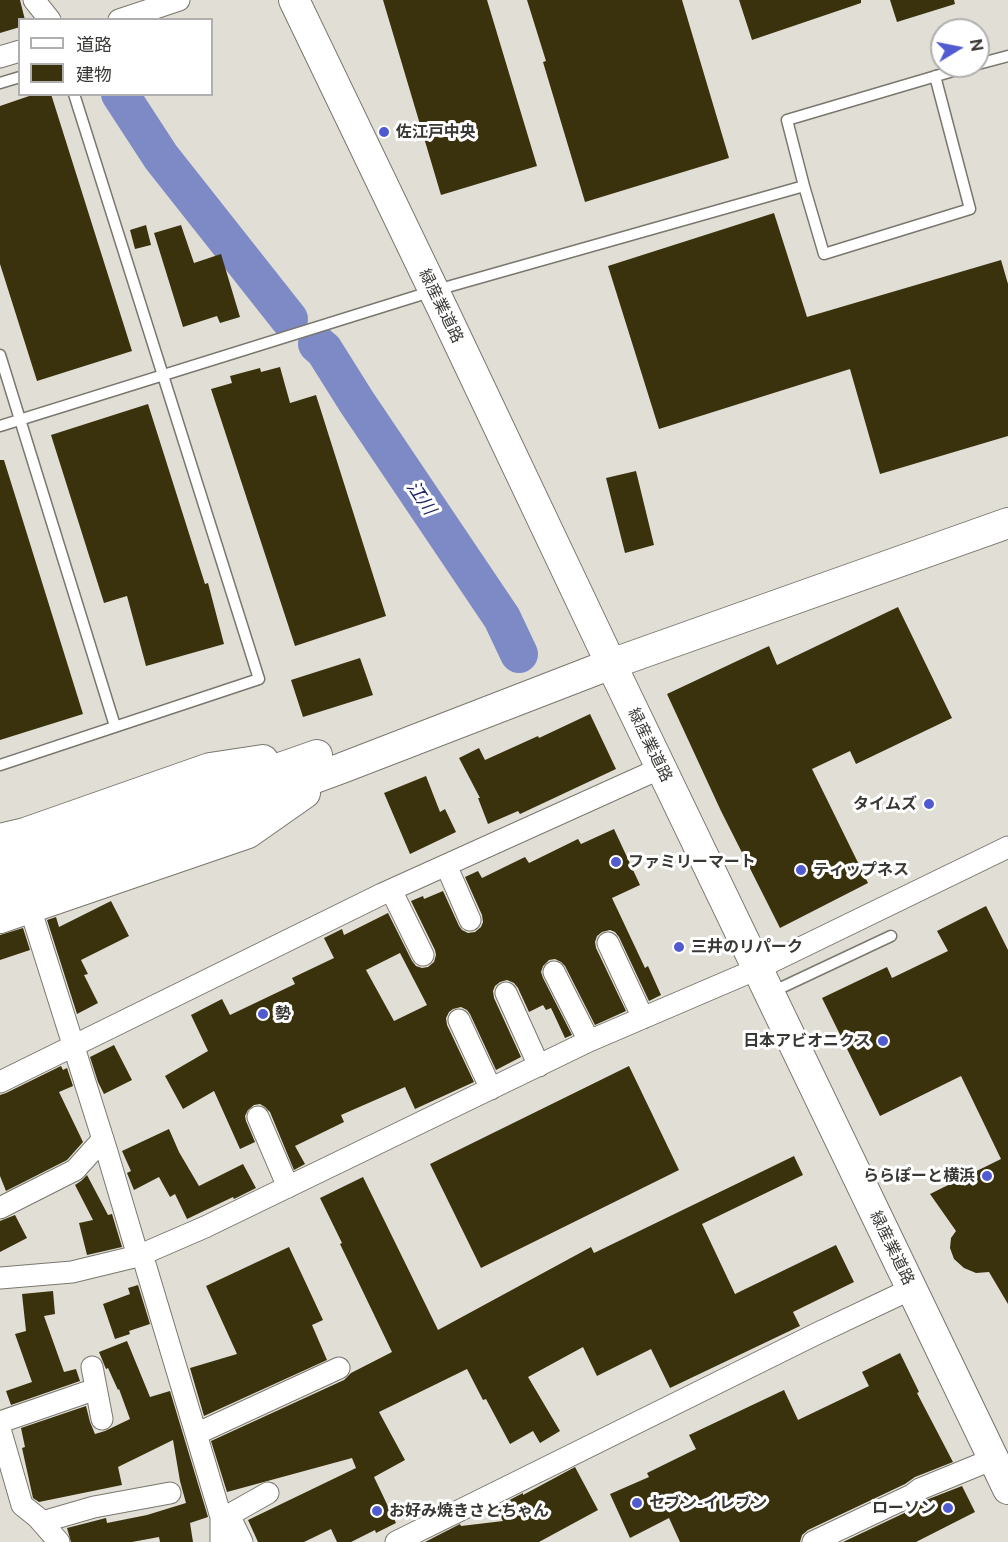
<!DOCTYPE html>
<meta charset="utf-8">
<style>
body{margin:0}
#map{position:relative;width:1008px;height:1542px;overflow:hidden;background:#e1dfd5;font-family:"Public Sans","Noto Sans JP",sans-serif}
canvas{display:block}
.legend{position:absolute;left:18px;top:18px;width:195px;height:78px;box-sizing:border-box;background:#fff;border:2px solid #b0afae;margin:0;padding:8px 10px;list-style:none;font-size:18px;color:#393835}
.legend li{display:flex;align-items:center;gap:12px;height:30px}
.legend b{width:30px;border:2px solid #b0afae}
.north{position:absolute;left:930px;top:18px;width:60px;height:60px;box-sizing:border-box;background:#fff;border:2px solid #b0afae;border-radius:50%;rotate:80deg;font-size:16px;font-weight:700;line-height:24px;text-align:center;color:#393835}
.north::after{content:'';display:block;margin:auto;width:21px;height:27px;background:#505bd1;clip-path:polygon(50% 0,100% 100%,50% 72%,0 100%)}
</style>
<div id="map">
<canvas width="1008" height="1542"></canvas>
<ul class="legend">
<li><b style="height:8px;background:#fff"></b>道路</li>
<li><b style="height:16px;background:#3a310d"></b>建物</li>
</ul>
<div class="north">N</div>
</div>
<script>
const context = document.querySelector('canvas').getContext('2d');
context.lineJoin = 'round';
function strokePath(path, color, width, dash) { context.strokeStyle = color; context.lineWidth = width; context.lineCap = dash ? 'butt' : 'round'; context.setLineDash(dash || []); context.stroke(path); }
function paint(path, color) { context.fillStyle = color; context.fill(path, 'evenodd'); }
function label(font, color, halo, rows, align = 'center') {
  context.font = font + ' "Public Sans","Noto Sans JP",sans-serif'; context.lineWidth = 6; context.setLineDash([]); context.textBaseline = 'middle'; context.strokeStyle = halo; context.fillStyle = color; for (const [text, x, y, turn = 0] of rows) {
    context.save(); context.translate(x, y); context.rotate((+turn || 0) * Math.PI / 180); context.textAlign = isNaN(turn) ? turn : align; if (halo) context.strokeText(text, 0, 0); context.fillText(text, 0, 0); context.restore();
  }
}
strokePath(new Path2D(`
 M 120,94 L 161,157 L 289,319
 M 317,344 L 324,350 L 356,401 L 502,618 L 519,654`), '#7d8ac5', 38);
paint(new Path2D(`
 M 0,0 L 20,0 L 25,20 L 20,20 L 20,27 L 0,33 Z
 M 383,0 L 487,0 L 537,166 L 441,195 Z
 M 527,0 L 682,0 L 729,158 L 585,202 L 543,62 L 546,61 Z
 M 739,0 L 861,0 L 861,3 L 752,40 Z
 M 890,0 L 954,0 L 955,4 L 897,22 Z
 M 35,94 L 51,94 L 132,351 L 37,381 L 0,264 L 0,106 Z
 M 774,213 L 807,317 L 1001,260 L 1008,284 L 1008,436 L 880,474 L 850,369 L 659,429 L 608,266 Z
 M 146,225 L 151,245 L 135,249 L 130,230 Z
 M 181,225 L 194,263 L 221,254 L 240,317 L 220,323 L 217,316 L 183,327 L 154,233 Z
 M 280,367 L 290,403 L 316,395 L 386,616 L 295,646 L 211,389 L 232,383 L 230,376 L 260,368 L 261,372 Z
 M 148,404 L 205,584 L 208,583 L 224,644 L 146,666 L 127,596 L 104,603 L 51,435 Z
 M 0,460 L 4,460 L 83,714 L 0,740 Z
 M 636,471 L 654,545 L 625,553 L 606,478 Z
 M 898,607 L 952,718 L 856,764 L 850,751 L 812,769 L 868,883 L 780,928 L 721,811 L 667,694 L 769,646 L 777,665 Z
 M 360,658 L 373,695 L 303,717 L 291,680 Z
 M 590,714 L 616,769 L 520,814 L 518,811 L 488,824 L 478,798 L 480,798 L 459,758 L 479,748 L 485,760 L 538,736 L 539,738 Z
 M 426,776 L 440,812 L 445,809 L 456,832 L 410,854 L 384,793 Z
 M 614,829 L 640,885 L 612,898 L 645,968 L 648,966 L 661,995 L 649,1001 L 619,937 L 615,932 L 610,930 L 602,932 L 597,936 L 595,942 L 596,948 L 626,1011 L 595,1025 L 565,966 L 561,962 L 555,959 L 549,960 L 543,966 L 541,972 L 543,978 L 572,1035 L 565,1038 L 551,1008 L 546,1010 L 543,1005 L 529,1012 L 518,988 L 514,983 L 507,980 L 500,982 L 495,986 L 493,991 L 494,998 L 521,1057 L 496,1070 L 470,1014 L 467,1010 L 461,1007 L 453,1009 L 449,1012 L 446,1018 L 447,1025 L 474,1082 L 415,1109 L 405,1087 L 341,1115 L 344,1122 L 295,1146 L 305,1164 L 294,1170 L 270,1112 L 265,1107 L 260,1104 L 254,1105 L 248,1110 L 245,1116 L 246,1121 L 255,1142 L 240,1149 L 214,1091 L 183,1109 L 165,1076 L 208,1051 L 191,1015 L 222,999 L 230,1015 L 295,984 L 292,978 L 334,958 L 324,938 L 342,929 L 344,935 L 388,913 L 412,961 L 416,966 L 422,968 L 428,967 L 434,962 L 436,955 L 435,950 L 411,901 L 423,896 L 424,899 L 443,891 L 459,926 L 462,930 L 468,933 L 475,932 L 481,927 L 483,922 L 482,915 L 465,877 L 478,871 L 482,878 L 525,857 L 529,863 L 578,839 L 581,844 ZM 400,953 L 427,1005 L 394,1021 L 366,970 Z
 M 111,901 L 129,936 L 81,960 L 88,974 L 84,975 L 98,1003 L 77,1014 L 47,920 L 56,917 L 59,927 Z
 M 986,906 L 1008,950 L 1008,1304 L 989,1272 L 976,1273 L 964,1268 L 954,1259 L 950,1248 L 951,1238 L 956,1231 L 930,1194 L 1001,1159 L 961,1076 L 880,1116 L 822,998 L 887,967 L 892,978 L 948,951 L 937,931 Z
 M 23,928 L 30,950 L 0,960 L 0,935 Z
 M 114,1045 L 132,1080 L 104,1094 L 98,1082 L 90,1057 Z
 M 61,1066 L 63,1070 L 67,1068 L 73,1086 L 59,1092 L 83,1142 L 67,1160 L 6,1191 L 0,1176 L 0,1095 L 6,1093 Z
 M 629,1066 L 679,1170 L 481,1268 L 430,1164 Z
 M 169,1129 L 179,1152 L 199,1186 L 243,1164 L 256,1188 L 234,1199 L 233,1197 L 187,1219 L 175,1194 L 170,1197 L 159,1177 L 134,1190 L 127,1173 L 131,1171 L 122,1151 Z
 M 794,1156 L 803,1175 L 702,1224 L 735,1294 L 836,1245 L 854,1282 L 793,1312 L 800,1326 L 670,1388 L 651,1349 L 597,1376 L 583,1347 L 528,1377 L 560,1431 L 540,1443 L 533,1431 L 510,1444 L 486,1399 L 483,1400 L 467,1369 L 379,1412 L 405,1460 L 374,1477 L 396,1523 L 376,1533 L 375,1530 L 351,1542 L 337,1542 L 331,1529 L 304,1542 L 258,1542 L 248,1520 L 356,1468 L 352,1458 L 227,1492 L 211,1441 L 344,1380 L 351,1373 L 392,1352 L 340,1244 L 342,1243 L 320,1198 L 363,1177 L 438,1330 L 591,1247 L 594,1253 Z
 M 87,1175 L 108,1215 L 112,1214 L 122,1247 L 87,1255 L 79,1223 L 93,1220 L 75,1185 L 81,1181 Z
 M 15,1215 L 27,1238 L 0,1252 L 0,1221 Z
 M 289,1247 L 323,1320 L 312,1325 L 327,1360 L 204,1416 L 190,1368 L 237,1354 L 206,1286 Z
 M 138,1285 L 150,1324 L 129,1331 L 130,1334 L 115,1339 L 103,1304 L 130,1294 L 128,1288 Z
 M 53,1291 L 55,1314 L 44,1316 L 64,1372 L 76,1369 L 80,1381 L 11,1405 L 6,1391 L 32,1382 L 15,1334 L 26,1331 L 22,1294 Z
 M 127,1341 L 150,1397 L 170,1391 L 208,1517 L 190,1523 L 193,1542 L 160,1542 L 159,1537 L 132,1542 L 71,1542 L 67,1528 L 106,1518 L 107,1523 L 147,1515 L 186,1503 L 180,1481 L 173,1440 L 118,1467 L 122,1485 L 39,1502 L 33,1498 L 22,1448 L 25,1447 L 21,1428 L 86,1406 L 90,1422 L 95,1434 L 105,1431 L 130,1419 L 119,1389 L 118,1390 L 108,1368 L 106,1369 L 99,1352 Z
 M 900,1353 L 919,1392 L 917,1393 L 953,1462 L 915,1477 L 905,1484 L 808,1530 L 802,1535 L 800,1542 L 680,1542 L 669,1518 L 630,1538 L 610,1494 L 649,1477 L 647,1473 L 696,1449 L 689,1435 L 784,1390 L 798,1420 L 869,1386 L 862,1372 Z
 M 575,1467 L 598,1510 L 539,1542 L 425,1542 L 460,1524 L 461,1526 L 503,1521 L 496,1507 L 523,1493 L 523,1495 Z
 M 962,1486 L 975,1512 L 916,1542 L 843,1542 L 917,1507 L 926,1500 Z`), '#3a310d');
const lane = new Path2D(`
 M 978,64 L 1008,56
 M 0,83 L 20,77
 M 804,186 L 824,254 L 970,209 L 935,76
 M 0,355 L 115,726
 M 0,426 L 433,291 L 804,186 L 787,120 L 970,66
 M 0,765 L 259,679 L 74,94
 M 772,992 L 891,936`);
const street = new Path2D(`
 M 34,0 L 50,20
 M 119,20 L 179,0
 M 0,57 L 20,51
 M 446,865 L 470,920
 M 391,890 L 423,955
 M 30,908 L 107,1152 L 138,1256
 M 608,943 L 643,1018
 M 554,972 L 589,1041
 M 506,993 L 539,1066
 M 459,1020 L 491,1089
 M 0,1082 L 382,894 L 661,768
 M 258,1117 L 288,1187
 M 0,1208 L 75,1170 L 103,1139
 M 142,1254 L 221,1517 L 229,1515
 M 0,1278 L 72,1272 L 138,1256 L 205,1227 L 589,1041 L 757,969 L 1008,847
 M 92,1367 L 102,1419
 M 0,1422 L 96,1389
 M 0,1429 L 22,1505 L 37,1517 L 59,1542
 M 196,1434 L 339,1368
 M 221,1517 L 221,1542
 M 42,1522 L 94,1507 L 170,1493
 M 242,1542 L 229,1515 L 268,1493
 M 396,1542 L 816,1334 L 911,1289
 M 813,1542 L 912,1495 L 920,1489 L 993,1459`);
const secondary = new Path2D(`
 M 294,0 L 446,316 L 611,664 L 1008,1489
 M 0,839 L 25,833 L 210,768 L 263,760
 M 0,866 L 317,755
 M 0,890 L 217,814 L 342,768 L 611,664 L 1008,523
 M 0,918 L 248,833 L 305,793`);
strokePath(lane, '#79776e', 13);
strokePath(street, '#79776e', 23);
strokePath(secondary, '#79776e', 32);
strokePath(lane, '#fff', 10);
strokePath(street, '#fff', 21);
strokePath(secondary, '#fff', 30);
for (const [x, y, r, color] of [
 [384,132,6,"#505bd1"],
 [929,804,6,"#505bd1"],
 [616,862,6,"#505bd1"],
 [801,870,6,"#505bd1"],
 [679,947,6,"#505bd1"],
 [263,1014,6,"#505bd1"],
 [883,1041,6,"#505bd1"],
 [987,1176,6,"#505bd1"],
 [637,1503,6,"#505bd1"],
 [948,1508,6,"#505bd1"],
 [377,1511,6,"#505bd1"]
]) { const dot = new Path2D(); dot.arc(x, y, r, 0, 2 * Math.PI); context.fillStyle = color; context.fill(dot); strokePath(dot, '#fff', 2); }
label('bold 16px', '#393835', '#fff', [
 ["佐江戸中央",396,132],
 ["タイムズ",917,804,"right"],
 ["ファミリーマート",628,862],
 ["ティップネス",813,870],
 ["三井のリパーク",691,947],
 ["勢",275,1014],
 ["日本アビオニクス",871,1041,"right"],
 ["ららぽーと横浜",975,1176,"right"],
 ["セブン-イレブン",649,1503],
 ["ローソン",936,1508,"right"],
 ["お好み焼きさとちゃん",389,1511]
], 'left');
label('16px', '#393835', '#fff', [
 ["緑産業道路",441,306,64],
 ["緑産業道路",650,745,64],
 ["緑産業道路",892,1248,64]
]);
label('italic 18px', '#20246a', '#fff', [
 ["江川",421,498,56]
]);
</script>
